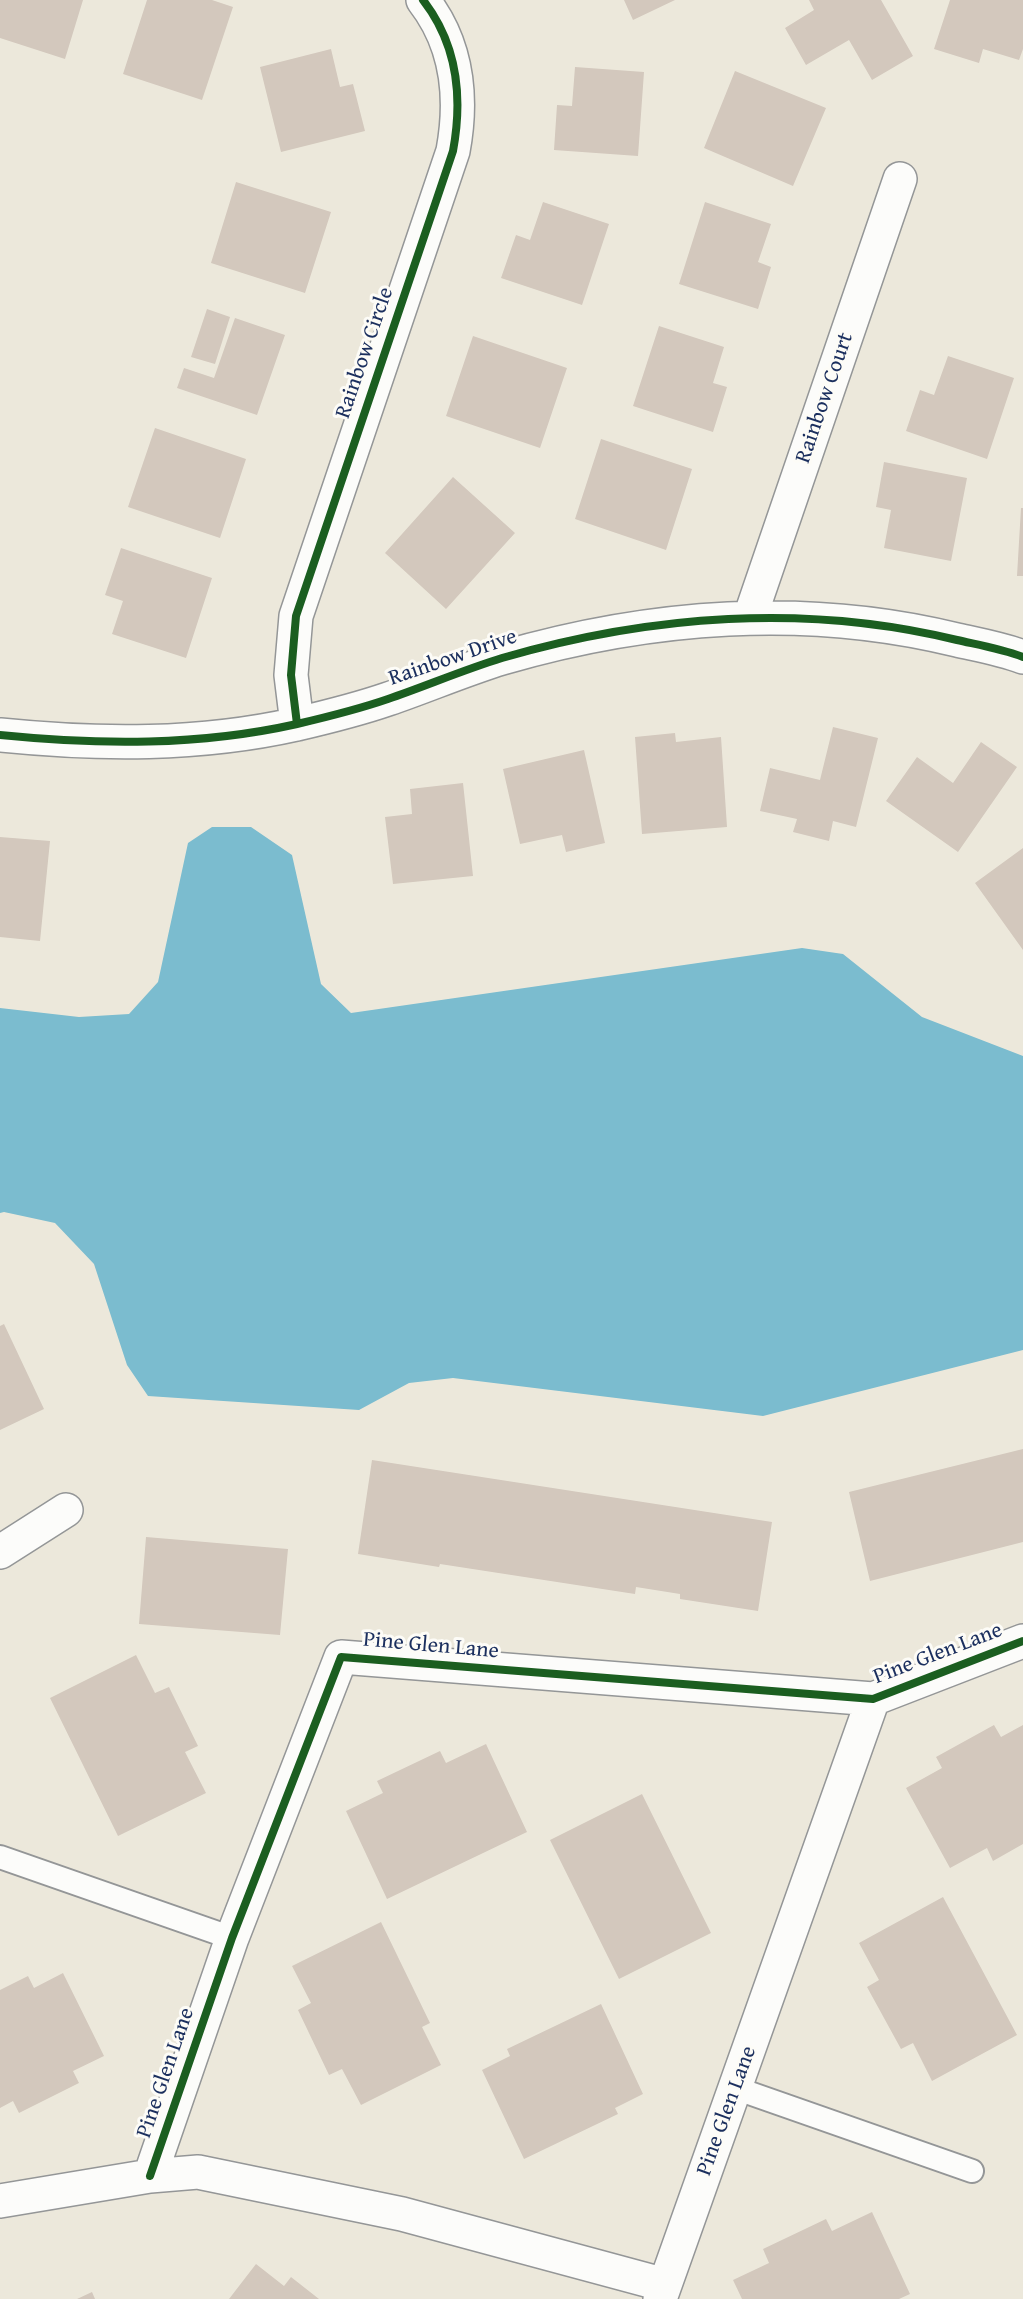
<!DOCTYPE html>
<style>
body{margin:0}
canvas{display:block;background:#ece8db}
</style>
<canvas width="1023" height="2299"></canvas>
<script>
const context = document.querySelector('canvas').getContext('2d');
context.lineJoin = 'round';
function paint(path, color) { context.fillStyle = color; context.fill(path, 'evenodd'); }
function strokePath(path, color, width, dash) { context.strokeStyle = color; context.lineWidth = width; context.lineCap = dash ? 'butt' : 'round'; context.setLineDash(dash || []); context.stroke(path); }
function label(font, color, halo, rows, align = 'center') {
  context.font = font + ' "Gentium Book Plus",serif'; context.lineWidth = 6; context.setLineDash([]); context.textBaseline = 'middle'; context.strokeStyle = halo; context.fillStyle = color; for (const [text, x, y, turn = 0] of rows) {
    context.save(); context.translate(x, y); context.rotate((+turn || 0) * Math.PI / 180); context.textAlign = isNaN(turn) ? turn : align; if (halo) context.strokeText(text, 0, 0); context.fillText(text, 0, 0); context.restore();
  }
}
paint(new Path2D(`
 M 212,827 L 251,827 L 292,855 L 321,984 L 351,1013 L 802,948 L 843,954 L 922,1017 L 1023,1056 L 1023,1350 L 763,1416 L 453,1378 L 409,1383 L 359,1410 L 148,1396 L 127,1365 L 94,1264 L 55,1223 L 4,1212 L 0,1213 L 0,1008 L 79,1017 L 129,1014 L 158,982 L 188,843 Z`), '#7bbccf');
paint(new Path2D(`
 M 0,0 L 83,0 L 65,59 L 0,38 Z
 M 147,0 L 212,0 L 233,7 L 202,100 L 123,74 Z
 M 624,0 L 675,0 L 633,20 Z
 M 809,0 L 881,0 L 913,56 L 872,80 L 849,40 L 806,65 L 785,28 L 814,10 Z
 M 950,0 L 1023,0 L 1023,49 L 1019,60 L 983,49 L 979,63 L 934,49 Z
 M 331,49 L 340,87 L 353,84 L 365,131 L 281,152 L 260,67 Z
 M 575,67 L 644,72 L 638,156 L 554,150 L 557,105 L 572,106 Z
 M 735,71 L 826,108 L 793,186 L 704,148 Z
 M 236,182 L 331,212 L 305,293 L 211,263 Z
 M 543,202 L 609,224 L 582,305 L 501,278 L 516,235 L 530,240 Z
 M 705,202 L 771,224 L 758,262 L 771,267 L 758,309 L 679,284 Z
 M 207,309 L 230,317 L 215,364 L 191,357 Z
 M 235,318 L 285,335 L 257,415 L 177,388 L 184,368 L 214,378 Z
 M 659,326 L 724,347 L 713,383 L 727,387 L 713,432 L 633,406 Z
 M 473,336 L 567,368 L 540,448 L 446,416 Z
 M 948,356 L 1014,378 L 987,459 L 906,431 L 920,390 L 934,395 Z
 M 155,428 L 246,459 L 220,538 L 128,507 Z
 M 601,439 L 692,469 L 666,550 L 575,519 Z
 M 884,462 L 967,478 L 951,561 L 884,548 L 891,510 L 876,507 Z
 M 453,477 L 515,533 L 446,609 L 385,553 Z
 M 1021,508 L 1023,508 L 1023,576 L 1017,576 Z
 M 121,548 L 212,578 L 186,658 L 112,634 L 123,601 L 105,595 Z
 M 833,727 L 878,738 L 856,827 L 833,821 L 829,841 L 793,832 L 797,819 L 760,811 L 770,768 L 820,780 Z
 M 675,733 L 676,742 L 721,737 L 727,827 L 642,834 L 635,737 Z
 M 981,742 L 1017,767 L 958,852 L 886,801 L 917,757 L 953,783 Z
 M 584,750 L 605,843 L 566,852 L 562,835 L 520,844 L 503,769 Z
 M 463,783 L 473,876 L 393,884 L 385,817 L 412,814 L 410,789 Z
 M 0,837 L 50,841 L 40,941 L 0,937 Z
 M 1023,848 L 1023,950 L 975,883 Z
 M 4,1324 L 44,1409 L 0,1430 L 0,1326 Z
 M 1023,1449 L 1023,1542 L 870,1581 L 849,1492 Z
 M 372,1460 L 772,1522 L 758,1611 L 680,1599 L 680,1594 L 636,1587 L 635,1594 L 440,1564 L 439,1567 L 358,1554 Z
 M 146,1537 L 288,1549 L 280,1635 L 139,1624 Z
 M 136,1655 L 155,1693 L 169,1687 L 198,1746 L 185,1752 L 206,1793 L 118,1836 L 50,1698 Z
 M 994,1725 L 1001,1737 L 1023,1725 L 1023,1844 L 993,1861 L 987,1848 L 950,1868 L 906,1788 L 942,1768 L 936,1757 Z
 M 486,1744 L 527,1832 L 387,1899 L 346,1811 L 383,1793 L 377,1781 L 440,1751 L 446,1763 Z
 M 642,1794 L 711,1933 L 619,1979 L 550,1840 Z
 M 943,1897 L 1017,2035 L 932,2081 L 913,2043 L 901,2049 L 867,1987 L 879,1980 L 859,1943 Z
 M 381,1922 L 430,2023 L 422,2027 L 441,2065 L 361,2105 L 342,2069 L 329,2075 L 298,2010 L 311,2003 L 292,1966 Z
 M 63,1973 L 104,2056 L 73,2071 L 79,2083 L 19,2113 L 13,2101 L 0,2108 L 0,1990 L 28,1976 L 34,1988 Z
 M 601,2004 L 643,2094 L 615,2108 L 618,2114 L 524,2159 L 482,2070 L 510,2056 L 507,2049 Z
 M 872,2212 L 910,2294 L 899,2299 L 742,2299 L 733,2280 L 769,2263 L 763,2249 L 826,2219 L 832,2231 Z
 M 256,2264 L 284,2286 L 291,2277 L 319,2299 L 229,2299 Z
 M 92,2292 L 95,2299 L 77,2299 Z`), '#d3c8bd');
const lane = new Path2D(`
 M 0,1857 L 232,1938
 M 735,2088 L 972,2171`);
const street = new Path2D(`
 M 750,617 L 900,179
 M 297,724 L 291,675 L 296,616 L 453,151 C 463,97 458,45 423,0
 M 0,735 C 99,745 199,746 297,724 C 327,717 359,709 388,699 C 426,686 463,670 502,658 C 650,615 806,603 957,640 C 979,645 1002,649 1023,657
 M 0,1552 L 66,1510
 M 150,2176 L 232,1938 L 341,1657 L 873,1699 L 1023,1641
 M 0,2201 L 150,2176 L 198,2172 L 402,2214 L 665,2285
 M 660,2299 L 873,1699`);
strokePath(lane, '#949697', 26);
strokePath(street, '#949697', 36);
strokePath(lane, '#fcfcfa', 22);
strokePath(street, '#fcfcfa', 33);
strokePath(new Path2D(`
 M 297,724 L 291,675 L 296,616 L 453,151 C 463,97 458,45 423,0
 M 0,735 C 99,745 199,746 297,724 C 327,717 359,709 388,699 C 426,686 463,670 502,658 C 650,615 806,603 957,640 C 979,645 1002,649 1023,657
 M 150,2176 L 232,1938 L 341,1657 L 873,1699 L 1023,1641`), '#1b5e20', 8);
label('22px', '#1b2f5e', '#fdfcf7', [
 ["Rainbow Circle",365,353,-71],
 ["Rainbow Court",825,398,-71],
 ["Rainbow Drive",453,658,-19],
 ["Pine Glen Lane",431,1646,5],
 ["Pine Glen Lane",938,1654,-21],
 ["Pine Glen Lane",166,2073,-71],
 ["Pine Glen Lane",727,2111,-70]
]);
</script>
